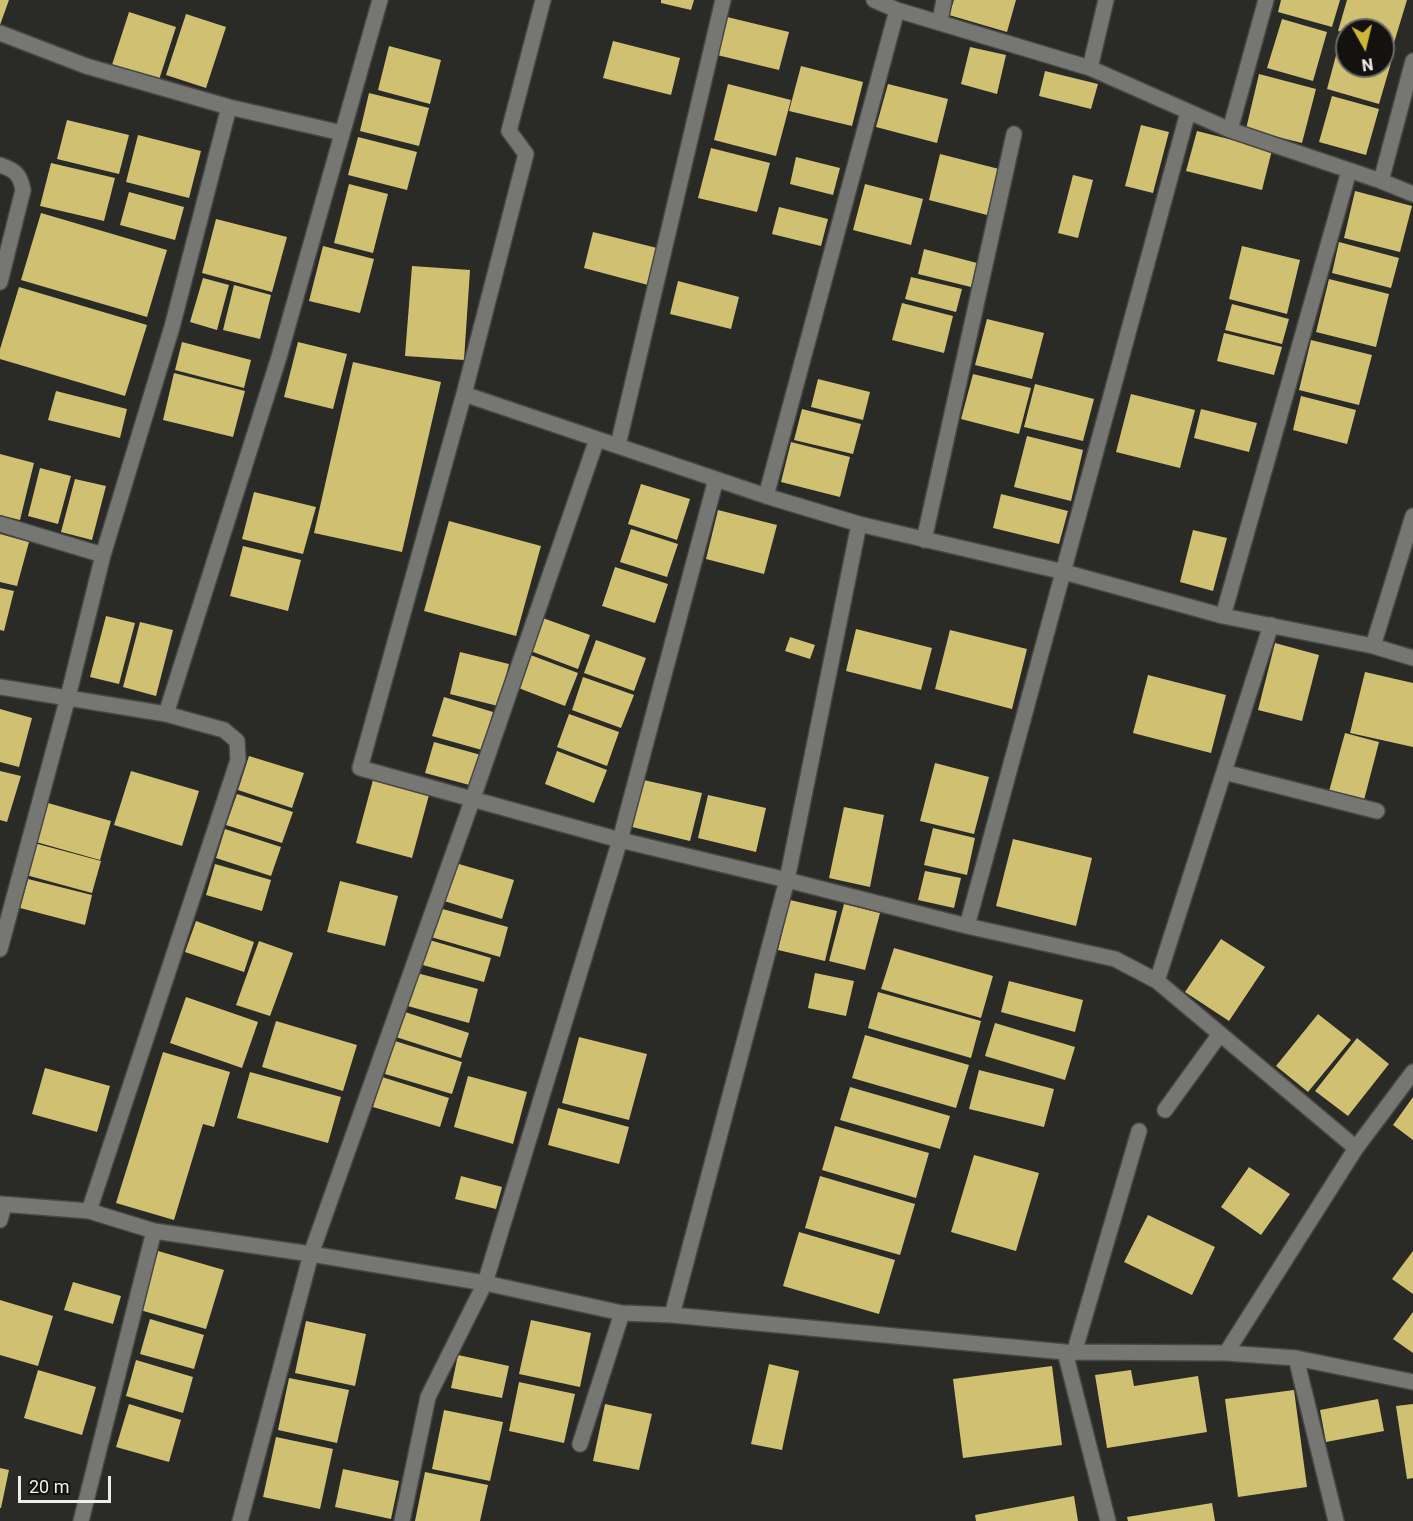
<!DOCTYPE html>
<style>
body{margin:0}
#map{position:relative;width:1413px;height:1521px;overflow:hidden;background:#2a2a27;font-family:Roboto,sans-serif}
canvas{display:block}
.north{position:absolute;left:1335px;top:18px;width:60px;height:60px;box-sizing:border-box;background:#131211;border:2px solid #6a6a68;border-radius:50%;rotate:172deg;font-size:16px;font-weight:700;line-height:24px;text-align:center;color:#ededeb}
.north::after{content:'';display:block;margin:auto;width:21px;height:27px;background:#cfb837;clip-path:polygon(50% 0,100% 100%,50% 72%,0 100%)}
.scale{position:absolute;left:18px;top:1476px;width:93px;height:27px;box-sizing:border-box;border:3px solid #ededeb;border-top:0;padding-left:8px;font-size:18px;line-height:21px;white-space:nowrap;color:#ededeb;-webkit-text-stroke:4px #131211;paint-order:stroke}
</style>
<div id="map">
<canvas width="1413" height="1521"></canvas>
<div class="north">N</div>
<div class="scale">20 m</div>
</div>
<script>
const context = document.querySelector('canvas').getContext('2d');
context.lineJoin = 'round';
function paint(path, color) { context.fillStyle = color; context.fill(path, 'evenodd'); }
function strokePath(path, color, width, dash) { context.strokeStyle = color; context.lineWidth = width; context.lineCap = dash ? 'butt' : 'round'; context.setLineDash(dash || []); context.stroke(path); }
paint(new Path2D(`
 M 0,0 L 9,0 L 0,25 Z
 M 661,0 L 694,0 L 691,10 L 661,3 Z
 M 954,0 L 1016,0 L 1007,32 L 949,15 Z
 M 1281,0 L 1340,0 L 1332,27 L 1278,12 Z
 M 1347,0 L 1407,0 L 1393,46 L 1383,43 L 1383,30 L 1347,30 L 1347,33 L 1338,31 Z
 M 129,12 L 176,27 L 158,83 L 111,68 Z
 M 186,14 L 226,27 L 206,88 L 166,75 Z
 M 723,16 L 789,32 L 779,70 L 713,54 Z
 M 1282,19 L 1327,32 L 1313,81 L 1267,68 Z
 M 613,41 L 680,58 L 671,95 L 603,78 Z
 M 389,46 L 441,60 L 430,104 L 378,90 Z
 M 970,47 L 1006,55 L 997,94 L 961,84 Z
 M 1338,48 L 1347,50 L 1347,66 L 1383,66 L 1383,60 L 1391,63 L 1379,104 L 1327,89 Z
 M 801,66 L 863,82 L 852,126 L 789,111 Z
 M 1045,71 L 1098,84 L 1091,109 L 1039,96 Z
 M 1259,74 L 1316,89 L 1302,143 L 1246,129 Z
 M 728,84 L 791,100 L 776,156 L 714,140 Z
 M 888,84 L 948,99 L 937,143 L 876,127 Z
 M 369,93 L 429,108 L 419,146 L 360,131 Z
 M 1332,96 L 1379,109 L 1366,155 L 1319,142 Z
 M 67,120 L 129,135 L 119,174 L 57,159 Z
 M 1141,125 L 1169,132 L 1153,193 L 1125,186 Z
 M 1197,131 L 1272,150 L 1262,190 L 1186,171 Z
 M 138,135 L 201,151 L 189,198 L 126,182 Z
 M 358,137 L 417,152 L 407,190 L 348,175 Z
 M 711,148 L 770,163 L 757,212 L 698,198 Z
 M 940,154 L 999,169 L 987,215 L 929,200 Z
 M 796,157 L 840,168 L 833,195 L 790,184 Z
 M 51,163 L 115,178 L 104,221 L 40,206 Z
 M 1073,175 L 1093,180 L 1078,238 L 1058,233 Z
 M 349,184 L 388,194 L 373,253 L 334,243 Z
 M 865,184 L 923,199 L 911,245 L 853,230 Z
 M 1355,191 L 1412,206 L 1400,252 L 1344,238 Z
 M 129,192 L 184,207 L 175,240 L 120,225 Z
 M 779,207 L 828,219 L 821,246 L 772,234 Z
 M 41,213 L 167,250 L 147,317 L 21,280 Z
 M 216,219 L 287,237 L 272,292 L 202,273 Z
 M 593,232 L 657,248 L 648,285 L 584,268 Z
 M 1339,242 L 1399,258 L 1391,288 L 1332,273 Z
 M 323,246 L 374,259 L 360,313 L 309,301 Z
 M 1242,246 L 1300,260 L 1287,314 L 1229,299 Z
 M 924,249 L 977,263 L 971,287 L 918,274 Z
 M 412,266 L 470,270 L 464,360 L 405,356 Z
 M 911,277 L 962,289 L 956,312 L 905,299 Z
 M 203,278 L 229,285 L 217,330 L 190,322 Z
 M 1329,279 L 1389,294 L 1376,347 L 1316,332 Z
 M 678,281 L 739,297 L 731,329 L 670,314 Z
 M 234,285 L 271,295 L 260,339 L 223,330 Z
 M 19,287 L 147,325 L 125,396 L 0,359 L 0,349 Z
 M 902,303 L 953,316 L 944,353 L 892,340 Z
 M 1232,304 L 1289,319 L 1282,344 L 1225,330 Z
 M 987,319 L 1044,333 L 1032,379 L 975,365 Z
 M 1224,333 L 1282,347 L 1274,375 L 1217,361 Z
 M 1311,340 L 1372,355 L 1359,405 L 1299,390 Z
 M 182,342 L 251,360 L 244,388 L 175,370 Z
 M 298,342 L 347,354 L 333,409 L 284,397 Z
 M 353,362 L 441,382 L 402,552 L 314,533 Z
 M 174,373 L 245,391 L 233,437 L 163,420 Z
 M 973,374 L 1031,388 L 1019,434 L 961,419 Z
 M 818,379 L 870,392 L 863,420 L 811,407 Z
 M 1035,384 L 1094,399 L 1083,441 L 1024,427 Z
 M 56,391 L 127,409 L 120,438 L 48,420 Z
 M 1131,394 L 1195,410 L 1180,468 L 1116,452 Z
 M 1301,396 L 1356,410 L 1347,444 L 1293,430 Z
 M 802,409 L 861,424 L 853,454 L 794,440 Z
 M 1201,409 L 1257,423 L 1249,452 L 1194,438 Z
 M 1027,436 L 1083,450 L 1071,501 L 1014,487 Z
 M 791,442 L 850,457 L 840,497 L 781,482 Z
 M 0,454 L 34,463 L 20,520 L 0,515 Z
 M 40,468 L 71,476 L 58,524 L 28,516 Z
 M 75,479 L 106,486 L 92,540 L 61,532 Z
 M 641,484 L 690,499 L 677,540 L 628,524 Z
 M 254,492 L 316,507 L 303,554 L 242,539 Z
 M 1001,494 L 1068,511 L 1059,544 L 993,528 Z
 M 718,510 L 777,525 L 764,574 L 706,559 Z
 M 449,521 L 541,546 L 516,636 L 424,611 Z
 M 631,529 L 678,544 L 667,577 L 620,562 Z
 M 1193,530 L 1227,538 L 1213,591 L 1180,582 Z
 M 0,534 L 29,542 L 17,586 L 0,582 Z
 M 243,546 L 301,560 L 288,611 L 230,596 Z
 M 615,567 L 668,584 L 655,623 L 602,606 Z
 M 0,588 L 14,591 L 4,631 L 0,630 Z
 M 106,616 L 135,623 L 119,684 L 90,677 Z
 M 540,617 L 590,635 L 578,669 L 528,650 Z
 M 140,622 L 173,630 L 156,696 L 123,687 Z
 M 856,629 L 932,648 L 921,690 L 846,671 Z
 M 950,630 L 1027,649 L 1012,709 L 935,689 Z
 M 790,637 L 815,645 L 810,659 L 785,651 Z
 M 596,640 L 646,658 L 634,691 L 584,673 Z
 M 1275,643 L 1319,655 L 1302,721 L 1258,710 Z
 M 460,652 L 509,664 L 498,706 L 450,694 Z
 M 528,654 L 578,673 L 565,706 L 516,687 Z
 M 1365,672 L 1413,683 L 1413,747 L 1350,733 Z
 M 1148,675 L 1226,695 L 1211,753 L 1133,733 Z
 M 583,677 L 634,695 L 621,728 L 572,710 Z
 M 444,697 L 493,712 L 482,750 L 432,736 Z
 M 0,709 L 32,718 L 19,767 L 0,762 Z
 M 569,714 L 619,732 L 607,766 L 557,747 Z
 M 1345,733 L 1379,742 L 1363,804 L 1328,795 Z
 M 434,742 L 481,755 L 473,786 L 425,773 Z
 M 557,751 L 607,770 L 594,803 L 545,784 Z
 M 249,756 L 304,773 L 292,808 L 238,790 Z
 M 935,763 L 989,777 L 974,834 L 920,821 Z
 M 0,771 L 21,776 L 7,822 L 0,820 Z
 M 131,771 L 199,791 L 182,846 L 114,825 Z
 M 639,779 L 702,793 L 690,841 L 628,826 Z
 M 373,780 L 429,795 L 412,858 L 356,843 Z
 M 237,794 L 293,812 L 282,843 L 226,825 Z
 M 708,795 L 766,808 L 756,852 L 698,838 Z
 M 48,803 L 111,821 L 100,860 L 36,842 Z
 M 844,807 L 884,815 L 870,887 L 829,878 Z
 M 933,828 L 975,838 L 967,875 L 924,865 Z
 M 225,829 L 281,847 L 271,876 L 216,858 Z
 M 1013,839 L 1092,858 L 1076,926 L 996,906 Z
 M 34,843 L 101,861 L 92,893 L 26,875 Z
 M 452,862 L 514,880 L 502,919 L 441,900 Z
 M 215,864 L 271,880 L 262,911 L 206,895 Z
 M 925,871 L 961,878 L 954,908 L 918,900 Z
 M 28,879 L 92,895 L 85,925 L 20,908 Z
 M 340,881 L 398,896 L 385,946 L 327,932 Z
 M 790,900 L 837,911 L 825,961 L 778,950 Z
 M 844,904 L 880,913 L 865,970 L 829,961 Z
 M 439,908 L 508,927 L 500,957 L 431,937 Z
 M 196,921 L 254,942 L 244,972 L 185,952 Z
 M 426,939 L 491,958 L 484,982 L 419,964 Z
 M 1221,939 L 1265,967 L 1229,1021 L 1185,992 Z
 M 259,941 L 293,953 L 270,1016 L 236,1005 Z
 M 894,948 L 993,976 L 981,1018 L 881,989 Z
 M 413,972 L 478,989 L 469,1023 L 404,1005 Z
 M 815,973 L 854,981 L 846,1016 L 808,1008 Z
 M 1009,981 L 1083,1000 L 1075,1032 L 1001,1012 Z
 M 878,992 L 981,1021 L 971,1058 L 868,1028 Z
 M 186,997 L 258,1022 L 242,1068 L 170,1043 Z
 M 405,1012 L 469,1033 L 461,1058 L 396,1037 Z
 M 1318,1014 L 1351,1040 L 1308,1092 L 1276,1066 Z
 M 276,1021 L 357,1045 L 343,1091 L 262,1067 Z
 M 995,1023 L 1075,1047 L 1065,1080 L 985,1056 Z
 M 865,1035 L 969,1065 L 956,1108 L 852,1078 Z
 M 579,1037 L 647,1054 L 629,1120 L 562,1103 Z
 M 1357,1038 L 1389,1064 L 1348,1116 L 1315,1091 Z
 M 395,1041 L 462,1062 L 452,1094 L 385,1074 Z
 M 163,1052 L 230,1072 L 214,1127 L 203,1124 L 174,1220 L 116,1203 Z
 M 45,1068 L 110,1086 L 97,1132 L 32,1114 Z
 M 979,1070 L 1054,1089 L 1044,1127 L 969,1109 Z
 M 250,1072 L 341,1097 L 328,1143 L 237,1118 Z
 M 468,1076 L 527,1092 L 513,1144 L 454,1127 Z
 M 382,1077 L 449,1098 L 440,1127 L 373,1107 Z
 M 850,1087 L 950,1116 L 940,1149 L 840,1120 Z
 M 1413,1097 L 1413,1140 L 1393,1125 Z
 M 558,1108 L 629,1127 L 619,1164 L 548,1145 Z
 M 835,1126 L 929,1153 L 916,1198 L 822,1170 Z
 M 974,1155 L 1039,1173 L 1016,1251 L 951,1232 Z
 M 1249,1167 L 1290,1194 L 1261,1235 L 1221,1207 Z
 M 461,1176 L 502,1187 L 496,1209 L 455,1199 Z
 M 820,1176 L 915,1204 L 900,1255 L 805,1228 Z
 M 1148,1215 L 1215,1247 L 1192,1295 L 1124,1262 Z
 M 799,1232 L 895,1260 L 879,1314 L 783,1286 Z
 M 158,1251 L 224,1270 L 206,1329 L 140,1310 Z
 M 1413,1251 L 1413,1294 L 1392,1279 Z
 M 73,1282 L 121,1296 L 113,1324 L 64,1310 Z
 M 0,1300 L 53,1316 L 38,1366 L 0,1355 Z
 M 1413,1312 L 1413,1353 L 1393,1339 Z
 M 150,1319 L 204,1335 L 194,1369 L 140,1354 Z
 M 531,1320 L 591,1333 L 580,1387 L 519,1374 Z
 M 306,1321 L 366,1334 L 355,1386 L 295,1373 Z
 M 458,1355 L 509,1366 L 502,1398 L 451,1388 Z
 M 136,1360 L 193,1377 L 183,1413 L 126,1396 Z
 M 769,1364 L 799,1371 L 782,1450 L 751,1444 Z
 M 1052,1366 L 1062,1445 L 963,1458 L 953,1379 Z
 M 38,1370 L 96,1387 L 82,1435 L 24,1418 Z
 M 1131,1370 L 1134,1386 L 1198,1376 L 1207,1432 L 1107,1448 L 1095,1375 Z
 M 289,1378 L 349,1390 L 337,1443 L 278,1430 Z
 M 519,1382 L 575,1394 L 564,1443 L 509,1431 Z
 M 1294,1390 L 1307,1487 L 1238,1497 L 1225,1399 Z
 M 1378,1399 L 1384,1431 L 1326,1442 L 1320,1410 Z
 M 129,1404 L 181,1420 L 169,1462 L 116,1447 Z
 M 605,1404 L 652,1414 L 639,1470 L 593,1461 Z
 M 1413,1404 L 1413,1478 L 1407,1479 L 1396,1406 Z
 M 444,1410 L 503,1422 L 490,1481 L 432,1469 Z
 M 276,1437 L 333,1449 L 320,1509 L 263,1497 Z
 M 0,1468 L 9,1470 L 1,1508 L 0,1508 Z
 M 343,1469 L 399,1481 L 391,1519 L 335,1507 Z
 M 425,1472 L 488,1485 L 480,1521 L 415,1521 Z
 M 1074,1496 L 1078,1521 L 976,1521 L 975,1515 Z
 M 1212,1503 L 1215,1521 L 1128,1521 L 1127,1517 Z`), '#d0c172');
const minor = new Path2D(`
 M 543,0 L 509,131 L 526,154 L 464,394 L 360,768 L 620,840 L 787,880 L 967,926 L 1115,959 L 1157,981 L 1356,1148
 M 874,0 L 897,10 L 1090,68 L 1230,130 L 1381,181 L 1413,194
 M 940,21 L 944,0
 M 0,33 L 86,66 L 229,107 L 342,133
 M 1090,68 L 1106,0
 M 1230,130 L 1266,0
 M 0,165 C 15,170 20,174 23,190 L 0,282
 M 1381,181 L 1413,61
 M 464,394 L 766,496 L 859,524 L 1064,572 L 1223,616 L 1373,646 L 1413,658
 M 618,445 L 723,0
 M 766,496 L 897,10
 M 0,524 L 103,555
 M 924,540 L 1014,134
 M 1223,616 L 1349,171
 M 1373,646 L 1413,516
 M 0,687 L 166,714 L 224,730 L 237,741 L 238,760 L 89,1211
 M 166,714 L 279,357 L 380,0
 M 1224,772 L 1377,811
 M 967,926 L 1188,112
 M 0,949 L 68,697 L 103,555 L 172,327 L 229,107
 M 1157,981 L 1271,625
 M 1165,1110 L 1220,1034
 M 0,1204 L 89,1211 L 154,1231 L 311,1254 L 485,1283 L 622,1313 L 672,1315 L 1065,1352 L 1226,1353 L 1296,1358 L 1413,1382
 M 0,1220 L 4,1205
 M 672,1315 L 787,880 L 859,524
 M 1065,1352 L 1108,1521
 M 1074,1353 L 1139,1131
 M 1226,1353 L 1356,1148 L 1413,1072
 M 1296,1358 L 1336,1521
 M 580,1444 L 622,1313
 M 81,1521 L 154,1231
 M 240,1521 L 311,1254 L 473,798 L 597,439
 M 402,1521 L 428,1397 L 485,1283 L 620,840 L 716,479`);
strokePath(minor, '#474745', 18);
strokePath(minor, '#767672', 15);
</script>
